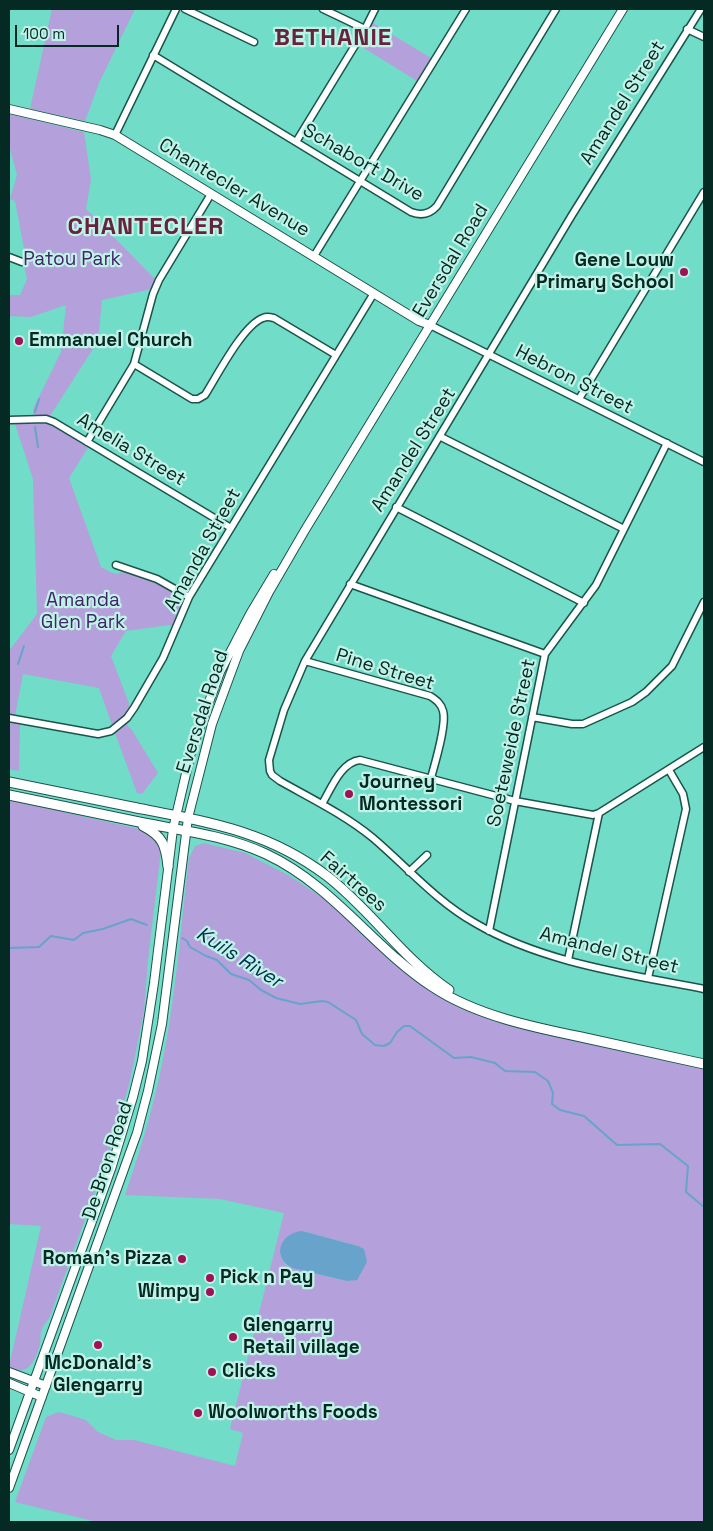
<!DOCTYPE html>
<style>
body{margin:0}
#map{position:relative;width:713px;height:1531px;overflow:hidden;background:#71dcc8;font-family:"Space Grotesk",sans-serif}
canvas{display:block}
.frame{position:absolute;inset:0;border:10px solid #052923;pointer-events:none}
.scale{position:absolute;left:15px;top:25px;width:104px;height:22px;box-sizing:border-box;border:2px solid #052923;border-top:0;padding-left:6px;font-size:15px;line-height:18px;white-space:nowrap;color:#052923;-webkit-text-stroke:4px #c1f2e7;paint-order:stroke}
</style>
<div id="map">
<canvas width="713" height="1531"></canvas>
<div class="frame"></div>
<div class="scale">100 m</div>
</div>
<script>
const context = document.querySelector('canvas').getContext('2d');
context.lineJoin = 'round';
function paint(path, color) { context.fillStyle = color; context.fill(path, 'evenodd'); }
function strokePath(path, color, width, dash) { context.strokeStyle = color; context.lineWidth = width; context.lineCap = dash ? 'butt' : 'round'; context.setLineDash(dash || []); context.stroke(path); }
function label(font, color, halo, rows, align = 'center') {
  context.font = font + ' "Space Grotesk",sans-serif'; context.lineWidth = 4.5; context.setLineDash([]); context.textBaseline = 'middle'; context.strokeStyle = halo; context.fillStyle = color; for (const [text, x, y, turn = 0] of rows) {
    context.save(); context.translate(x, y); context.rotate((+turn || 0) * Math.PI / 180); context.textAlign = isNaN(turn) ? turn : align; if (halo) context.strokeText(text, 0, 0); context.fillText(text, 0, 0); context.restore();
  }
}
paint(new Path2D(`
 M 52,9 L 135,9 L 99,83 L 85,121 L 30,109 Z
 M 373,23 L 431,58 L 417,81 L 359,45 Z
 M 9,114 L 84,132 L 91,179 L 86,209 L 155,279 L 152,289 L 102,300 L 98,341 L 50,416 L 33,416 L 33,409 L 61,352 L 66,305 L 31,317 L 9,316 L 9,295 L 20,295 L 27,279 L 24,266 L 26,259 L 15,201 L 10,199 L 17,175 L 9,145 Z
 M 15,424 L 50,424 L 89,446 L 69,478 L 101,567 C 110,571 113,576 123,572 C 137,576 177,588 183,602 L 173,626 L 169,625 L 126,631 L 111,656 L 130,706 L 122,718 L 112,725 L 99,688 L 23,674 L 15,716 L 9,714 L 9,651 L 37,614 L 33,479 Z
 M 9,722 L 20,724 L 19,771 L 9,769 Z
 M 126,724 L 132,730 L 158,773 L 142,794 L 137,793 L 115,733 Z
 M 9,800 L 148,831 L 155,838 L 161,851 L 148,960 L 144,1011 L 130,1081 L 110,1150 L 49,1319 C 45,1323 43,1326 41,1332 C 40,1336 41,1340 40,1344 C 36,1360 27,1379 9,1366 L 41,1226 L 9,1224 Z
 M 204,843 L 245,853 L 290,876 L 327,901 L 362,934 L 443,997 L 485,1017 L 543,1034 L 704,1069 L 704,1522 L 97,1522 L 15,1502 L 46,1417 L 59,1412 L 86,1420 L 98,1432 L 116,1440 L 134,1440 L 235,1466 L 243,1433 L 230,1429 L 284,1213 L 220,1199 L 125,1195 C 140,1151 154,1106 163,1059 C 176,993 181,925 189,858 L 195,846 ZM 302,1231 L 358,1246 L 347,1281 L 292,1268 L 285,1264 L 280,1255 Z`), '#b4a0da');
paint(new Path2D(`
 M 302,1231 L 358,1246 L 364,1249 L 367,1262 L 357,1280 L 347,1281 L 292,1268 C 271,1257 280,1233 302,1231 Z`), '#68a3cc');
strokePath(new Path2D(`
 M 35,412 L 39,399
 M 35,427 L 38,447
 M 18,664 L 24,646
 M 182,938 L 187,941 L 190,947 L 206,956 L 217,960 L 231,974 L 249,980 L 261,990 L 276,998 L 300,1004 L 322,1001 L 328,1002 L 356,1020 L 362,1034 L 375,1045 L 384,1046 L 390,1043 L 397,1032 L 404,1026 L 410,1026 L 454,1058 L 471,1057 L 495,1063 L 505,1071 L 535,1072 L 548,1081 L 553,1093 L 552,1104 L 560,1110 L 584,1116 L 617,1145 L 660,1144 L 688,1166 L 686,1192 L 704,1207
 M 9,948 L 39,947 L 51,936 L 74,940 L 83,933 L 103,929 L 131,919 L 147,925`), '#68a3cc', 2);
const minor = new Path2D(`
 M 185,9 L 254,42
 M 323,9 L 365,29
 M 701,9 L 572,215 L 305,661 L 284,710 L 269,760 L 270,771 L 272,775 L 280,781 C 312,799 345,815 373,838 C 407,867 436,901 475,923 C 543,963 628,974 704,989
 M 687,29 L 704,37
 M 153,55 L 411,212 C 421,216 430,214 437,206 L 556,9
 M 115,135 L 176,9
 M 296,142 L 365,29 L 375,9
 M 314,256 L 466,9
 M 9,257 L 22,262
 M 430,325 L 704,462
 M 134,364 L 192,399 L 198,399 L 205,395 C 217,376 243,325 263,318 C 267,316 270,317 274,318 L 336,355
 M 579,399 L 704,192
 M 9,420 L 46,419 L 54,422 L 231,528
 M 441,437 L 624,529
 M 87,442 L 134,364 L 153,294 L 159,280 L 211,194
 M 396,507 L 584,603
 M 116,565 L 157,579 L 189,597
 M 350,584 L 545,654
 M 305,661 L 430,696 C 436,700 441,703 443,711 C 447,724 435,763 431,778
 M 532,717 L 572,724 L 583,724 L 632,702 L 646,692 L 672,666 L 704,602
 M 9,718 L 98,734 L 111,731 L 127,718 L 134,708 L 163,658 L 189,597 L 374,293
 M 322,804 C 331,789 341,762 360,760 L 515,801 L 593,815 L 599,813 L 704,747
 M 409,872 L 427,855
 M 489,931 L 545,654 L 596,585 L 667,443
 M 568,960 L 599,813
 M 648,978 L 686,809 L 683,794 L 669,770`);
const tertiary = new Path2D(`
 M 9,109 L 100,130 L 115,135 L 419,321 L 430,325
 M 9,1372 L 46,1386
 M 9,1383 L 42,1397
 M 9,1450 L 111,1169 L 133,1097 L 142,1061 L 154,983 L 173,829 L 192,748 L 220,672 L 250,614 L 274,574
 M 9,1488 L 137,1133 L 148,1091 L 162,1024 L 188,818 L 212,724 L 239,651 L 269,592 L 305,530 L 623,9`);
const secondary = new Path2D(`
 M 9,782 C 50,790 91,799 132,807 C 204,821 267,830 327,876 C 371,910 402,958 449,990
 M 9,795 C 54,804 99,814 144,823 C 185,831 227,836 266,854 C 334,886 372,947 433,987 C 475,1015 532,1027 581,1037 C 622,1046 663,1055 704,1064
 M 143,826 C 163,836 166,846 168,867`);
strokePath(minor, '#1a554c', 9);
strokePath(tertiary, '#1a554c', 10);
strokePath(secondary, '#1a554c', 11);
strokePath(minor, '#fff', 6);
strokePath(tertiary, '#fff', 8);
strokePath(secondary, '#fff', 9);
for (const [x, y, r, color] of [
 [684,272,5,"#a10f55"],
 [19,341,5,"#a10f55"],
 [349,794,5,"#a10f55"],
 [182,1259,5,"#a10f55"],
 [210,1278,5,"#a10f55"],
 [210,1292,5,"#a10f55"],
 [233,1337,5,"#a10f55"],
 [98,1345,5,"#a10f55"],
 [212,1372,5,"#a10f55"],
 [198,1413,5,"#a10f55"]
]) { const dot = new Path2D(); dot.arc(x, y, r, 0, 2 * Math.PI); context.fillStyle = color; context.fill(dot); strokePath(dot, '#c1f2e7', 2); }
label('19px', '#052923', '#c1f2e7', [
 ["Amandel Street",623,103,-58],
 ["Schabort Drive",363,163,30],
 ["Chantecler Avenue",234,188,31],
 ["Eversdal Road",451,261,-59],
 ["Hebron Street",574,380,27],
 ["Amelia Street",131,450,31],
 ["Amandel Street",414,450,-58],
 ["Amanda Street",203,550,-61],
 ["Pine Street",385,670,17],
 ["Eversdal Road",203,712,-72],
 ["Soeteweide Street",512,743,-78],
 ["Fairtrees",353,882,41],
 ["Amandel Street",609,951,14],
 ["De Bron Road",108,1161,-72]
]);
label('19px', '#422469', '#c1f2e7', [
 ["Patou Park",72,260],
 ["Amanda",83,601],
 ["Glen Park",83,623]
]);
label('bold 19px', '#052923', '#c1f2e7', [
 ["Gene Louw",674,261,"right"],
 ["Primary School",674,283,"right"],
 ["Emmanuel Church",29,341],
 ["Journey",359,783],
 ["Montessori",359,805],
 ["Roman's Pizza",172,1259,"right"],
 ["Pick n Pay",220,1278],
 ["Wimpy",200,1292,"right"],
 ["Glengarry",243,1326],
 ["Retail village",243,1348],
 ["McDonald's",98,1364,"center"],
 ["Glengarry",98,1386,"center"],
 ["Clicks",222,1372],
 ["Woolworths Foods",208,1413]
], 'left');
label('italic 20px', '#00324e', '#c1f2e7', [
 ["Kuils River",239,958,32]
]);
context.letterSpacing = '1px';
label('bold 24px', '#66233c', '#c1f2e7', [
 ["BETHANIE",333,38],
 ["CHANTECLER",146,227]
]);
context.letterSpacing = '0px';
</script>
